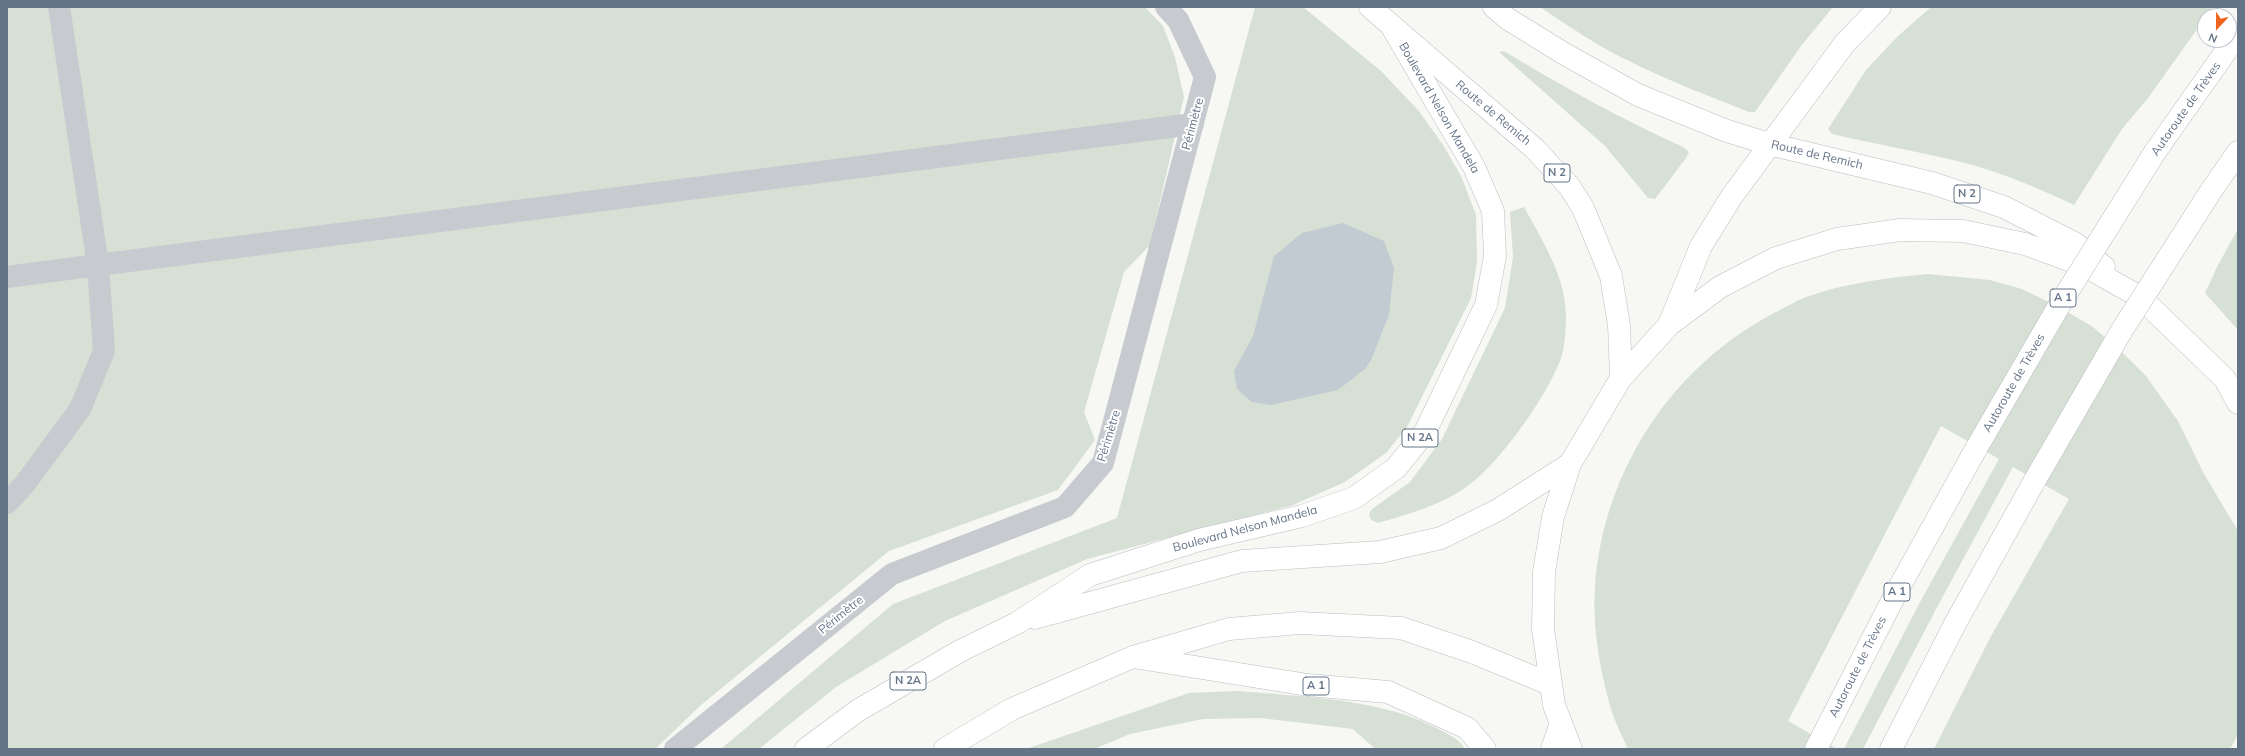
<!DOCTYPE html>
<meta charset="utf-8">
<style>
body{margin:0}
#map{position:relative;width:2245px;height:756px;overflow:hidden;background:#f7f7f4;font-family:Mulish,sans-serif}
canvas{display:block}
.frame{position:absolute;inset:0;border:8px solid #647487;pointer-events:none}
.north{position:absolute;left:2197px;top:8px;width:40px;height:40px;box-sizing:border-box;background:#fff;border:1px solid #c1c7cf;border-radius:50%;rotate:202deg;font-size:11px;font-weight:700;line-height:16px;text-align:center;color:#647487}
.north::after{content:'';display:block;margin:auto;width:14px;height:18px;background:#ef641d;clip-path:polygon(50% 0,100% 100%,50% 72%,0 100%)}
</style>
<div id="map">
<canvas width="2245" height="756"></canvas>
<div class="frame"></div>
<div class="north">N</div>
</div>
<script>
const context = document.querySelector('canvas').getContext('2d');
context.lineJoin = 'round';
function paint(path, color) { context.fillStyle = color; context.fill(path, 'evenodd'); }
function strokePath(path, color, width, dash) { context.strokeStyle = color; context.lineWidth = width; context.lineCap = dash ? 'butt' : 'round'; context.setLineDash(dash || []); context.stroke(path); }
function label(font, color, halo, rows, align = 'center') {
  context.font = font + ' Mulish,sans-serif'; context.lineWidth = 4; context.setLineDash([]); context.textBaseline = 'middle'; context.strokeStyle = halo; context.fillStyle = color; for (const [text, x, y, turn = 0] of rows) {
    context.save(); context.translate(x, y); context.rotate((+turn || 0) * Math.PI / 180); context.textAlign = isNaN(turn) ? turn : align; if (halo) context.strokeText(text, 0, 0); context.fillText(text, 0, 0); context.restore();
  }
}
paint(new Path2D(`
 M 7,7 L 1145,7 L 1163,26 L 1175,57 L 1184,97 L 1150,245 L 1124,272 L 1084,412 L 1095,440 L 1058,490 L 889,551 L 701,705 L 655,749 L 7,749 Z
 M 1255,7 L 1303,7 L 1381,71 L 1418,110 L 1443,145 L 1461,176 L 1476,215 L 1477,262 L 1471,298 L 1407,427 L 1386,453 L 1345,482 L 1293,505 L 1087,559 L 945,621 L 836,687 L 759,749 L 721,749 L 893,604 L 1117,518 Z
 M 1540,7 L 1833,7 L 1801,46 L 1755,112 L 1749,112 C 1709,96 1669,81 1631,62 C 1599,47 1570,27 1540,7 Z
 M 1931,7 L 2213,7 L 2148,98 L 2122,129 L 2074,205 C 2036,187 1998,171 1957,161 C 1916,151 1874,144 1832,134 L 1828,129 L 1866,70 L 1897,37 Z
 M 1504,51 C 1563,87 1621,119 1683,147 L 1689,152 L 1686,158 L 1655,199 L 1648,198 L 1605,146 L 1499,52 Z
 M 1524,207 C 1542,240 1566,277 1566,316 C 1566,327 1565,344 1562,355 C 1550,393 1498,466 1465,488 C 1439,506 1408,514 1378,523 L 1371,520 L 1369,514 L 1372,509 L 1410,482 L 1442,439 L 1505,308 L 1513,257 L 1510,212 Z
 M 2238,229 L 2238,330 L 2205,293 L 2218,265 Z
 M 1928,274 L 1990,280 L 2022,289 L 2059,307 L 2093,327 L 2121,351 L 2146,376 L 2178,421 L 2204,474 L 2238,531 L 2238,735 L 2230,749 L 1934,749 L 1990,638 L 2069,499 L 2013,467 L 1935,611 L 1863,749 L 1844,749 L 1919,604 L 1999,459 L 1941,426 L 1788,721 L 1837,749 L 1628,749 C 1622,736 1615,722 1611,709 C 1600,670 1592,626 1595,586 C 1604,469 1672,366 1776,312 C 1786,307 1796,301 1806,297 C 1846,283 1886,278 1928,274 Z
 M 1237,691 C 1304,697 1385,698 1444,732 C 1453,737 1460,740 1465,749 L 1375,749 L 1353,729 L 1260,718 L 1203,719 L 1130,734 L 1094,749 L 1026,749 L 1189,693 Z`), '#d7e0d5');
paint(new Path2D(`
 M 1343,223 L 1384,241 L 1394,268 L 1389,315 L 1371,360 L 1365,369 L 1338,390 L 1271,405 L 1252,402 L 1237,389 L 1234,371 L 1253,336 L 1274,256 L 1302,233 Z`), '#c1cbd1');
const primary = new Path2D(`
 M 1370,7 L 1535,149 L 1569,186 L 1583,208 L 1611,276 L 1619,325 L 1621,378
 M 1494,7 L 1508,19 L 1563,53 L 1638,95 L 1727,131 L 1769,144 L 1932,183 L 2004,207 L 2076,244 L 2104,267
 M 1035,618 L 1242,561 L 1380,552 L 1441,538 L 1498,510 L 1570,464
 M 806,749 L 857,711 L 960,651 L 1017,623 L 1090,575 L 1199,540 L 1302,516 L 1354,498 L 1396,468 L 1425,432 L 1486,305 L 1495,256 L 1493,211 L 1474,167 L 1392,27
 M 945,749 L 1012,709 L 1133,657 L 1229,629 L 1300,623 L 1401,628 L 1472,652 L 1550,684
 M 1571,749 L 1554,705 L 1543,629 L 1544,572 L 1553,517 L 1570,464 L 1621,378 L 1669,325 L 1720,287 L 1776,258 L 1837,239 L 1900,230 L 1963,231 L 2025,244 L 2085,266 L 2140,297 L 2225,379 L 2238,403`);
const highway = new Path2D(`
 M 2155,152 L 2238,34
 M 2211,191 L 2238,152
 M 1669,325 L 1701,246 L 1732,196 L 1845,43 L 1880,7
 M 1133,657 L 1308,685 L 1388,692 L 1467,728 L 1485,749
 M 1552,749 L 1560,726
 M 1816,749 L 1896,593 L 1977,447
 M 1891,749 L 1956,622 L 2035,480`);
strokePath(primary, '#babdc2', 23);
strokePath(highway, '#b9bcc0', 23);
strokePath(new Path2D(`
 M 7,277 L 98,265 L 59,7
 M 7,503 L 24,485 L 80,409 L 104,351 L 98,265 L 1193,124
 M 675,749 L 892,574 L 1065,507 L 1103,463 L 1205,77 L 1178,20 L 1166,7`), '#c7cace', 22);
strokePath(primary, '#fff', 22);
strokePath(highway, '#fff', 22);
const highwayBridge = new Path2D(`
 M 1977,447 L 2063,299 L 2155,152
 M 2035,480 L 2122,330 L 2211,191`);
strokePath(highwayBridge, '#b9bcc0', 23, []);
strokePath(highwayBridge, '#fff', 22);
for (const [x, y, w] of [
 [1557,173,26],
 [1967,194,26],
 [2063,298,26],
 [1420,438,36],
 [1897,592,26],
 [908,681,36],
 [1316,686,26]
]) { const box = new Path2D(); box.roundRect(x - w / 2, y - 9, w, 18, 3); context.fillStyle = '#fff'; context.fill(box); strokePath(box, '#647487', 1); }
label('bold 11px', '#647487', null, [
 ["N 2",1557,173],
 ["N 2",1967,194],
 ["A 1",2063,298],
 ["N 2A",1420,438],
 ["A 1",1897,592],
 ["N 2A",908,681],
 ["A 1",1316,686]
]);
label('12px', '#647487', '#fff', [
 ["Boulevard Nelson Mandela",1439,108,60],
 ["Autoroute de Trèves",2186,109,-55],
 ["Route de Remich",1493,113,40],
 ["Périmètre",1193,124,-75],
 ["Route de Remich",1817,155,13],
 ["Autoroute de Trèves",2014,383,-60],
 ["Périmètre",1109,436,-73],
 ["Boulevard Nelson Mandela",1245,529,-15],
 ["Périmètre",841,615,-39],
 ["Autoroute de Trèves",1858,667,-63]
]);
</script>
